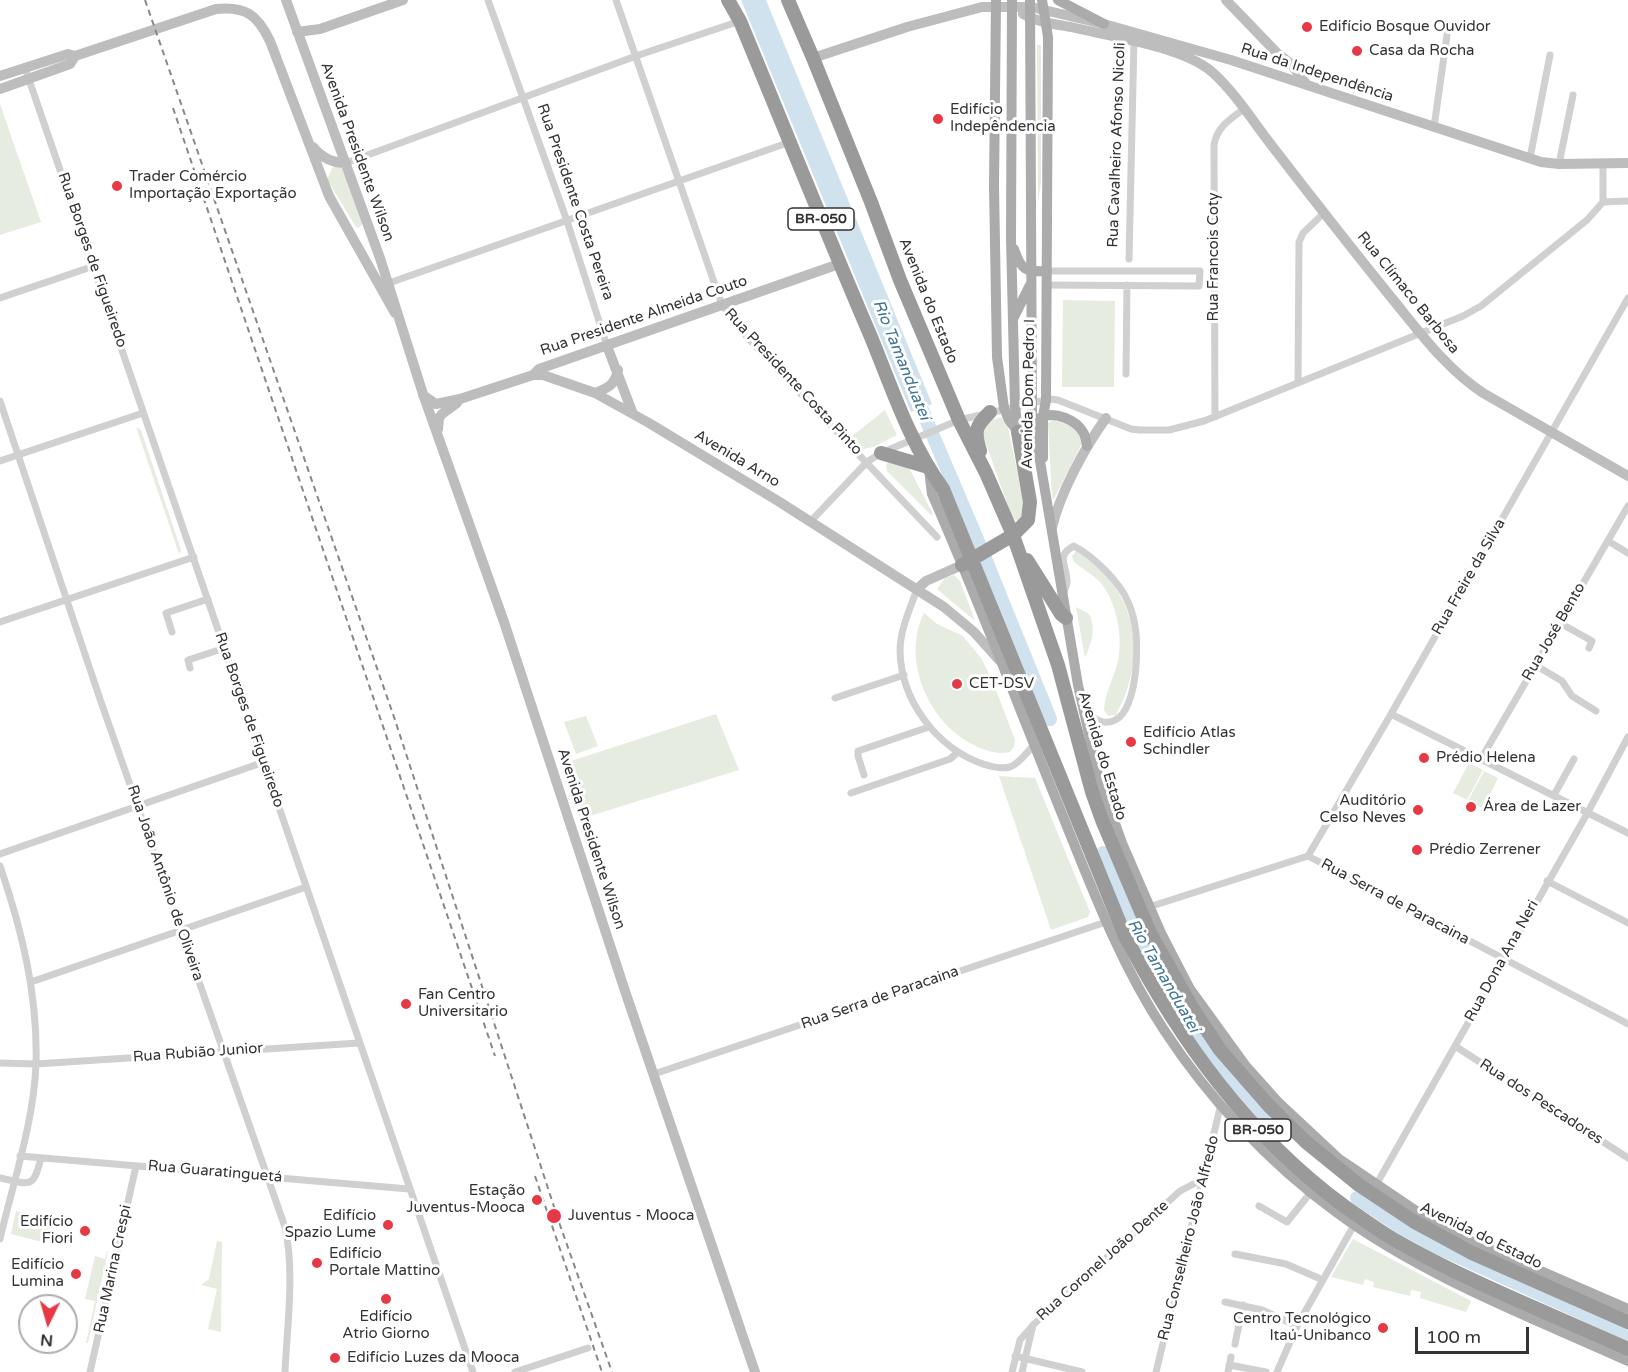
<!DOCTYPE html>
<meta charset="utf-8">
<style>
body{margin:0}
#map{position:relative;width:1628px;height:1372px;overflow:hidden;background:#fff;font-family:"Varela Round",sans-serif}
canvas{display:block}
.north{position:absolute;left:18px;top:1294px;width:60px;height:60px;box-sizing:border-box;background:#fff;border:2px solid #adadad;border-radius:50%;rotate:185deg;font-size:16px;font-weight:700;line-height:24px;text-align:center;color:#333}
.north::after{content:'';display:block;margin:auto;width:21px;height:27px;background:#e63946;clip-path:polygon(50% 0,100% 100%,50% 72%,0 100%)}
.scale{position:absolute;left:1415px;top:1327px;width:114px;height:27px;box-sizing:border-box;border:3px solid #333;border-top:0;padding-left:8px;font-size:18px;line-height:21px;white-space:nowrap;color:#333;-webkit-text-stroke:4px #fff;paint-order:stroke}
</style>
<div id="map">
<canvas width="1628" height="1372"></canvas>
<div class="north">N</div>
<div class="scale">100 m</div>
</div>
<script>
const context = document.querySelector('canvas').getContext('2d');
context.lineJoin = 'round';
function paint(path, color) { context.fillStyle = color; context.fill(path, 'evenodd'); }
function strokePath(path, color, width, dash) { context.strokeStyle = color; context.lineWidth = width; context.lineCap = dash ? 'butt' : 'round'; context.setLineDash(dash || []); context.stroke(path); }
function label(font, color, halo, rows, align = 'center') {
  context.font = font + ' "Varela Round",sans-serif'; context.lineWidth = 6; context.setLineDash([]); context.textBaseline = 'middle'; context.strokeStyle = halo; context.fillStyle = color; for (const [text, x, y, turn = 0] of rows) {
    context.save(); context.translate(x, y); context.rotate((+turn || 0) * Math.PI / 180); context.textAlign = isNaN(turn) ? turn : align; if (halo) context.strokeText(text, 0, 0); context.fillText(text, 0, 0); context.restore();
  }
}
paint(new Path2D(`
 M 1037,45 L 1041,45 L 1041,182 L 1038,202 Z
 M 0,104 L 41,222 L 0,235 Z
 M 340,164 L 362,216 L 362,225 L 358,228 L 356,227 L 327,179 L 334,165 Z
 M 1063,300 L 1115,301 L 1114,387 L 1062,387 Z
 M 885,410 L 897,435 L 873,447 L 863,449 L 852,436 Z
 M 1001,417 L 1007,423 L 1025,508 L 1023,516 L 1018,521 L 1012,518 L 982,432 L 986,422 Z
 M 1053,419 L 1077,429 L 1082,439 L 1081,445 L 1054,499 L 1052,497 L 1048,423 Z
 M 136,427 L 141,430 L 181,550 L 179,554 Z
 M 890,460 L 907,464 L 933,514 L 931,515 L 887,471 L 886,465 Z
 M 1076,551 C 1137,588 1149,655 1116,715 L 1108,716 L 1104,710 C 1105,692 1114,678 1118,661 C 1123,636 1117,602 1100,582 C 1092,574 1083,569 1074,562 L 1072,556 Z
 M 954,575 L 960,581 L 975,621 L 937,589 L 945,578 Z
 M 1076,607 L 1089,614 C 1097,629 1091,644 1085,658 Z
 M 924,613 L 937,624 L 963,636 L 981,658 L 991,677 L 1015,740 L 1014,747 L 1010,752 C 996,755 983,750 970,743 C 928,720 901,659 924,613 Z
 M 716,714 L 739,770 L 580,819 L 562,764 Z
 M 586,716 L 598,746 L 576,754 L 564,722 Z
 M 1469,763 L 1483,770 L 1467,800 L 1453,793 Z
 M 1484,771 L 1498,778 L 1483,808 L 1468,801 Z
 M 999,776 L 1035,778 L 1090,912 L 1088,917 L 1051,930 Z
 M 16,1211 L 51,1220 L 46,1243 L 11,1234 Z
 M 1353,1239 L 1471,1301 L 1466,1312 L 1420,1298 L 1421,1292 L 1411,1290 L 1410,1296 L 1373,1287 L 1374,1282 L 1365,1279 L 1363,1285 L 1331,1277 Z
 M 217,1241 L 222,1242 L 221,1332 L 208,1329 L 217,1289 L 201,1285 L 209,1279 Z
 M 107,1251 L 108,1251 L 88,1343 L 86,1343 L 95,1301 L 85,1299 L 95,1256 L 105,1259 Z`), '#e6ecdf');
paint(new Path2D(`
 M 741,0 L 766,0 L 932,404 L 911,412 Z`), '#cfe2ee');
strokePath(new Path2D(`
 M 914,391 L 982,551 L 1050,719
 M 1103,853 C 1111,874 1119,896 1128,916 C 1161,990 1207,1059 1263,1116
 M 1357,1198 L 1399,1226 L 1439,1248 L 1628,1334`), '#cfe2ee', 14);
strokePath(new Path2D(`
 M 488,0 L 567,221 L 607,346
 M 616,0 L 722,305 L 748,338 L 937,537
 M 25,68 L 473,1372
 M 1434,127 L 1448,28
 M 1530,158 L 1550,55
 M 346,163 L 636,56 L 740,21
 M 1559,164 L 1573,95
 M 1603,202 L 1628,201
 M 1129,259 L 1134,39
 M 389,283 L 790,142
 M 1047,285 L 1199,286 L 1200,271 L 1047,271
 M 0,298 L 94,266
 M 1126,374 L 1127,285
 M 1298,383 L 1299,242 L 1303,233 L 1324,213
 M 0,401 L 100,699 L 285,1227 C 295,1272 287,1326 285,1372
 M 1215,417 L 1214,145 C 1217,127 1230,119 1244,109
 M 0,461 L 143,413
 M 811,521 L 867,462 L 881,453 L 959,420 L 1050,399 L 1058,400 L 1131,429 L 1140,430 L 1169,430 L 1204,421 L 1463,316 L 1481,306 L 1587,220 L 1603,202 L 1603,164
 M 1608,541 L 1628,553
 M 917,589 C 910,609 900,630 900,651 C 901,701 937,748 983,764 C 992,767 1002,769 1010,767 C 1019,764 1027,752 1034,745
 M 1064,593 C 1064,591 1067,584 1067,583 C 1068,566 1054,556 1074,546 C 1093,556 1120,582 1128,602 C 1132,611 1135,623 1136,633 C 1138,655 1137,727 1103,722 C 1096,721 1089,714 1084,710
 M 0,622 L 194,557
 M 1560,623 L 1592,641 L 1589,648
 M 172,632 L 166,613 L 208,599
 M 1535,665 L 1562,681 L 1572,696 L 1596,711
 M 190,668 L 188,660 L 225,648
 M 835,698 L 904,675
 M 1391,714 L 1628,833
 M 1481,759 L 1628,506
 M 864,775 L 858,756 L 858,751 L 929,727
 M 851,793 L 950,759 L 958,752
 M 1554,795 L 1574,759
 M 0,854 L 264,762
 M 1308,856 L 1391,714 L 1628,298
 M 0,866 C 22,930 38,996 36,1064 C 34,1121 13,1183 0,1239
 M 1547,881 L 1628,923
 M 1149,907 L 1308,856 L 1628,1024
 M 31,982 L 306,887
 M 1455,1046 L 1628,1158
 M 0,1063 L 36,1064 L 359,1043
 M 654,1074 L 1106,922
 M 20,1156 L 409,1189
 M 0,1178 C 30,1184 33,1190 41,1158
 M 1376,1185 L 1588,812 L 1628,737
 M 1259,1206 L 1287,1222 L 1311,1192
 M 1235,1254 L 1286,1264 L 1323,1280
 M 1225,1302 L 1262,1310 L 1297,1326
 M 1235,1344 L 1243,1305
 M 1015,1356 L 1082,1372
 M 1229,1365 L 1266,1372
 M 90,1372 L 136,1166
 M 515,1372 L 588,1348
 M 1012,1372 L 1020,1340 L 1034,1324 L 1180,1191 L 1203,1179
 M 1022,1372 L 1033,1325
 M 1156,1372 L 1221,1104
 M 1228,1372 L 1231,1357
 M 1277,1372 L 1297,1326 L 1354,1225`), '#d0d0d0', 7);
strokePath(new Path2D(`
 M 286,0 L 380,258 L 423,394 L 504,622 L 626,994 L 755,1372
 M 1226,0 L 1277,53 L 1291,64 L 1307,85
 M 1023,14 C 1037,22 1054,24 1071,27 C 1109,36 1184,47 1212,72 C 1232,89 1253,121 1269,142 C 1309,194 1349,245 1390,296 C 1419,331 1445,368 1483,393 L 1628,476
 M 297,32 L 320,29 L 403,0
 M 75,56 L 216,9 C 245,6 257,14 270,41 L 329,196 L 395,313
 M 813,58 L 907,27 L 982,7 L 1031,7 L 1104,24 L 1231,60 L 1541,162 L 1559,164 L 1628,163
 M 0,76 L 68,54 L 75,56
 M 0,89 L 70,64 L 75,56
 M 313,147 C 322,158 332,163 346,163
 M 607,346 L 633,414
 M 533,375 L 543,375 L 595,393 L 649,423 L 778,501 L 944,607 L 974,632 L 999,660
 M 595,393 C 608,388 615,385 618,370
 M 423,395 L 436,404 L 460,399 L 533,375 L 539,369 L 839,264
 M 438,429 L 439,418 L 442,414 L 457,403
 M 1052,528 C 1060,493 1085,447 1106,418
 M 917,589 L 926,581 L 962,565`), '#bdbdbd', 10);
strokePath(new Path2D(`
 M 996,0 L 994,186 L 997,357 L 1004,408 L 1009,420 L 1018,432
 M 1012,0 L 1011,238 L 1015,406 L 1018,432
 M 1030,0 L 1032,414 L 1078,685 L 1099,779 L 1122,843 L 1161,933 L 1190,989 L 1245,1065 L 1279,1103 L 1339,1159 L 1431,1221 L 1465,1238 L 1628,1309
 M 1042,0 L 1048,37 L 1046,400 L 1043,416 L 1043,458
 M 1058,0 L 1104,24
 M 1014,249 C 1021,270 1025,272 1047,271
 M 1014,317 L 1030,285
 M 1018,432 C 1026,427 1033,420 1042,417 C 1055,411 1076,420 1083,432 C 1086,436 1086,442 1087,446
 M 929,470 L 932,494 C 979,601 1020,711 1064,819 C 1093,891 1121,965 1164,1030 C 1209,1099 1270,1164 1336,1212 C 1424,1277 1529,1316 1628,1361`), '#ababab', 10);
strokePath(new Path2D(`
 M 728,0 L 740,21 C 784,127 826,232 871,337 C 892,388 910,444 943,489 L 1125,936 C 1180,1041 1248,1135 1344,1206 C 1360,1217 1376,1229 1393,1239 C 1468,1282 1549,1313 1628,1349
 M 788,0 L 813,58 L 871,202 L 900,280 L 959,420 L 986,473 L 1013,535 L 1058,665 L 1092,792 L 1102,820 L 1150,933 L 1194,1011 L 1220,1050 L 1269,1106 L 1306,1142 L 1359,1185 L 1413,1221 L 1472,1253 L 1628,1322
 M 980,451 C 974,430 975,427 990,412
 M 881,453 L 928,467
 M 1027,560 L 1061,614 L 1066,618
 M 962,565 L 1013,535 L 1028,520 L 1030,502 L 1018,432`), '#9a9a9a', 14);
strokePath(new Path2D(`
 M 145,0 L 395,720 L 560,1225 L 612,1372
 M 173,108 L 495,1056
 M 535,1176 L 602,1372`), '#888', 2, [6, 4.5]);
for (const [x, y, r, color] of [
 [1307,27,6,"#e63946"],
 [1357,51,6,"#e63946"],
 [938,119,6,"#e63946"],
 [117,186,6,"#e63946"],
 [957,684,6,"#e63946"],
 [1131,742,6,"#e63946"],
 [1424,758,6,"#e63946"],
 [1471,807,6,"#e63946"],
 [1418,810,6,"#e63946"],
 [1417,850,6,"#e63946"],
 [406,1004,6,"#e63946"],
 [537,1200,6,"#e63946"],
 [554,1216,8,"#e63946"],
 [388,1225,6,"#e63946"],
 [85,1231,6,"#e63946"],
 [317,1263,6,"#e63946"],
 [76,1274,6,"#e63946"],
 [386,1299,6,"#e63946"],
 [1383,1328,6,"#e63946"],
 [335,1358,6,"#e63946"]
]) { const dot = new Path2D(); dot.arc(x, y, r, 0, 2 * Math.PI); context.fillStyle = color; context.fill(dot); strokePath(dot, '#fff', 2); }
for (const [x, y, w] of [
 [821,219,66],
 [1258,1130,66]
]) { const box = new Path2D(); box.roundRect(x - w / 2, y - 11, w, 22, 4.5); context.fillStyle = '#fff'; context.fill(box); strokePath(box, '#333', 1.5); }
label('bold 14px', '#333', null, [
 ["BR-050",821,219],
 ["BR-050",1258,1130]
]);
label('15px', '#333', '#fff', [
 ["Edifício Bosque Ouvidor",1319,27],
 ["Casa da Rocha",1369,51],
 ["Edifício",950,110],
 ["Indepêndencia",950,127],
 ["Trader Comércio",129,177],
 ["Importação Exportação",129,194],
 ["CET-DSV",969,684],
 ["Edifício Atlas",1143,733],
 ["Schindler",1143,750],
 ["Prédio Helena",1436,758],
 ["Auditório",1406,801,"right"],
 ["Celso Neves",1406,818,"right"],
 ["Área de Lazer",1483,807],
 ["Prédio Zerrener",1429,850],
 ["Fan Centro",418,995],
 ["Universitario",418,1012],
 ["Estação",525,1191,"right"],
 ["Juventus-Mooca",525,1208,"right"],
 ["Edifício",376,1216,"right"],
 ["Spazio Lume",376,1233,"right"],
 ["Juventus - Mooca",568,1216],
 ["Edifício",73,1222,"right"],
 ["Fiori",73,1239,"right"],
 ["Edifício",329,1254],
 ["Portale Mattino",329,1271],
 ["Edifício",64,1265,"right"],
 ["Lumina",64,1282,"right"],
 ["Edifício",386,1317,"center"],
 ["Atrio Giorno",386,1334,"center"],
 ["Centro Tecnológico",1371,1319,"right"],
 ["Itaú-Unibanco",1371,1336,"right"],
 ["Edifício Luzes da Mooca",347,1358]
], 'left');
label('15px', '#333', '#fff', [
 ["Rua da Independência",1317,73,18],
 ["Rua Cavalheiro Afonso Nicoli",1117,145,-88],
 ["Avenida Presidente Wilson",357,152,70],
 ["Rua Presidente Costa Pereira",575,202,71],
 ["Rua Francois Coty",1214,257,-90],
 ["Rua Borges de Figueiredo",92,260,71],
 ["Rua Clímaco Barbosa",1408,293,51],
 ["Avenida do Estado",928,301,68],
 ["Rua Presidente Almeida Couto",644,316,-19],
 ["Rua Presidente Costa Pinto",793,382,47],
 ["Avenida Dom Pedro I",1029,394,-89],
 ["Avenida Arno",737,459,31],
 ["Rua Freire da Silva",1469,577,-60],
 ["Rua José Bento",1554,632,-60],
 ["Rua Borges de Figueiredo",249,720,71],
 ["Avenida do Estado",1102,756,73],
 ["Avenida Presidente Wilson",591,839,72],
 ["Rua João Antônio de Oliveira",165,883,71],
 ["Rua Serra de Paracaina",1395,902,28],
 ["Rua Dona Ana Neri",1502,961,-61],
 ["Rua Serra de Paracaina",880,998,-19],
 ["Rua Rubião Junior",198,1053,-4],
 ["Rua dos Pescadores",1541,1102,33],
 ["Rua Guaratinguetá",215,1172,5],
 ["Avenida do Estado",1481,1236,26],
 ["Rua Conselheiro João Alfredo",1189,1238,-76],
 ["Rua Coronel João Dente",1103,1261,-42],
 ["Rua Marina Crespi",113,1269,-78]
]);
label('italic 16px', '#3f7597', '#fff', [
 ["Rio Tamanduateí",901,360,68],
 ["Rio Tamanduateí",1163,976,60]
]);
</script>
